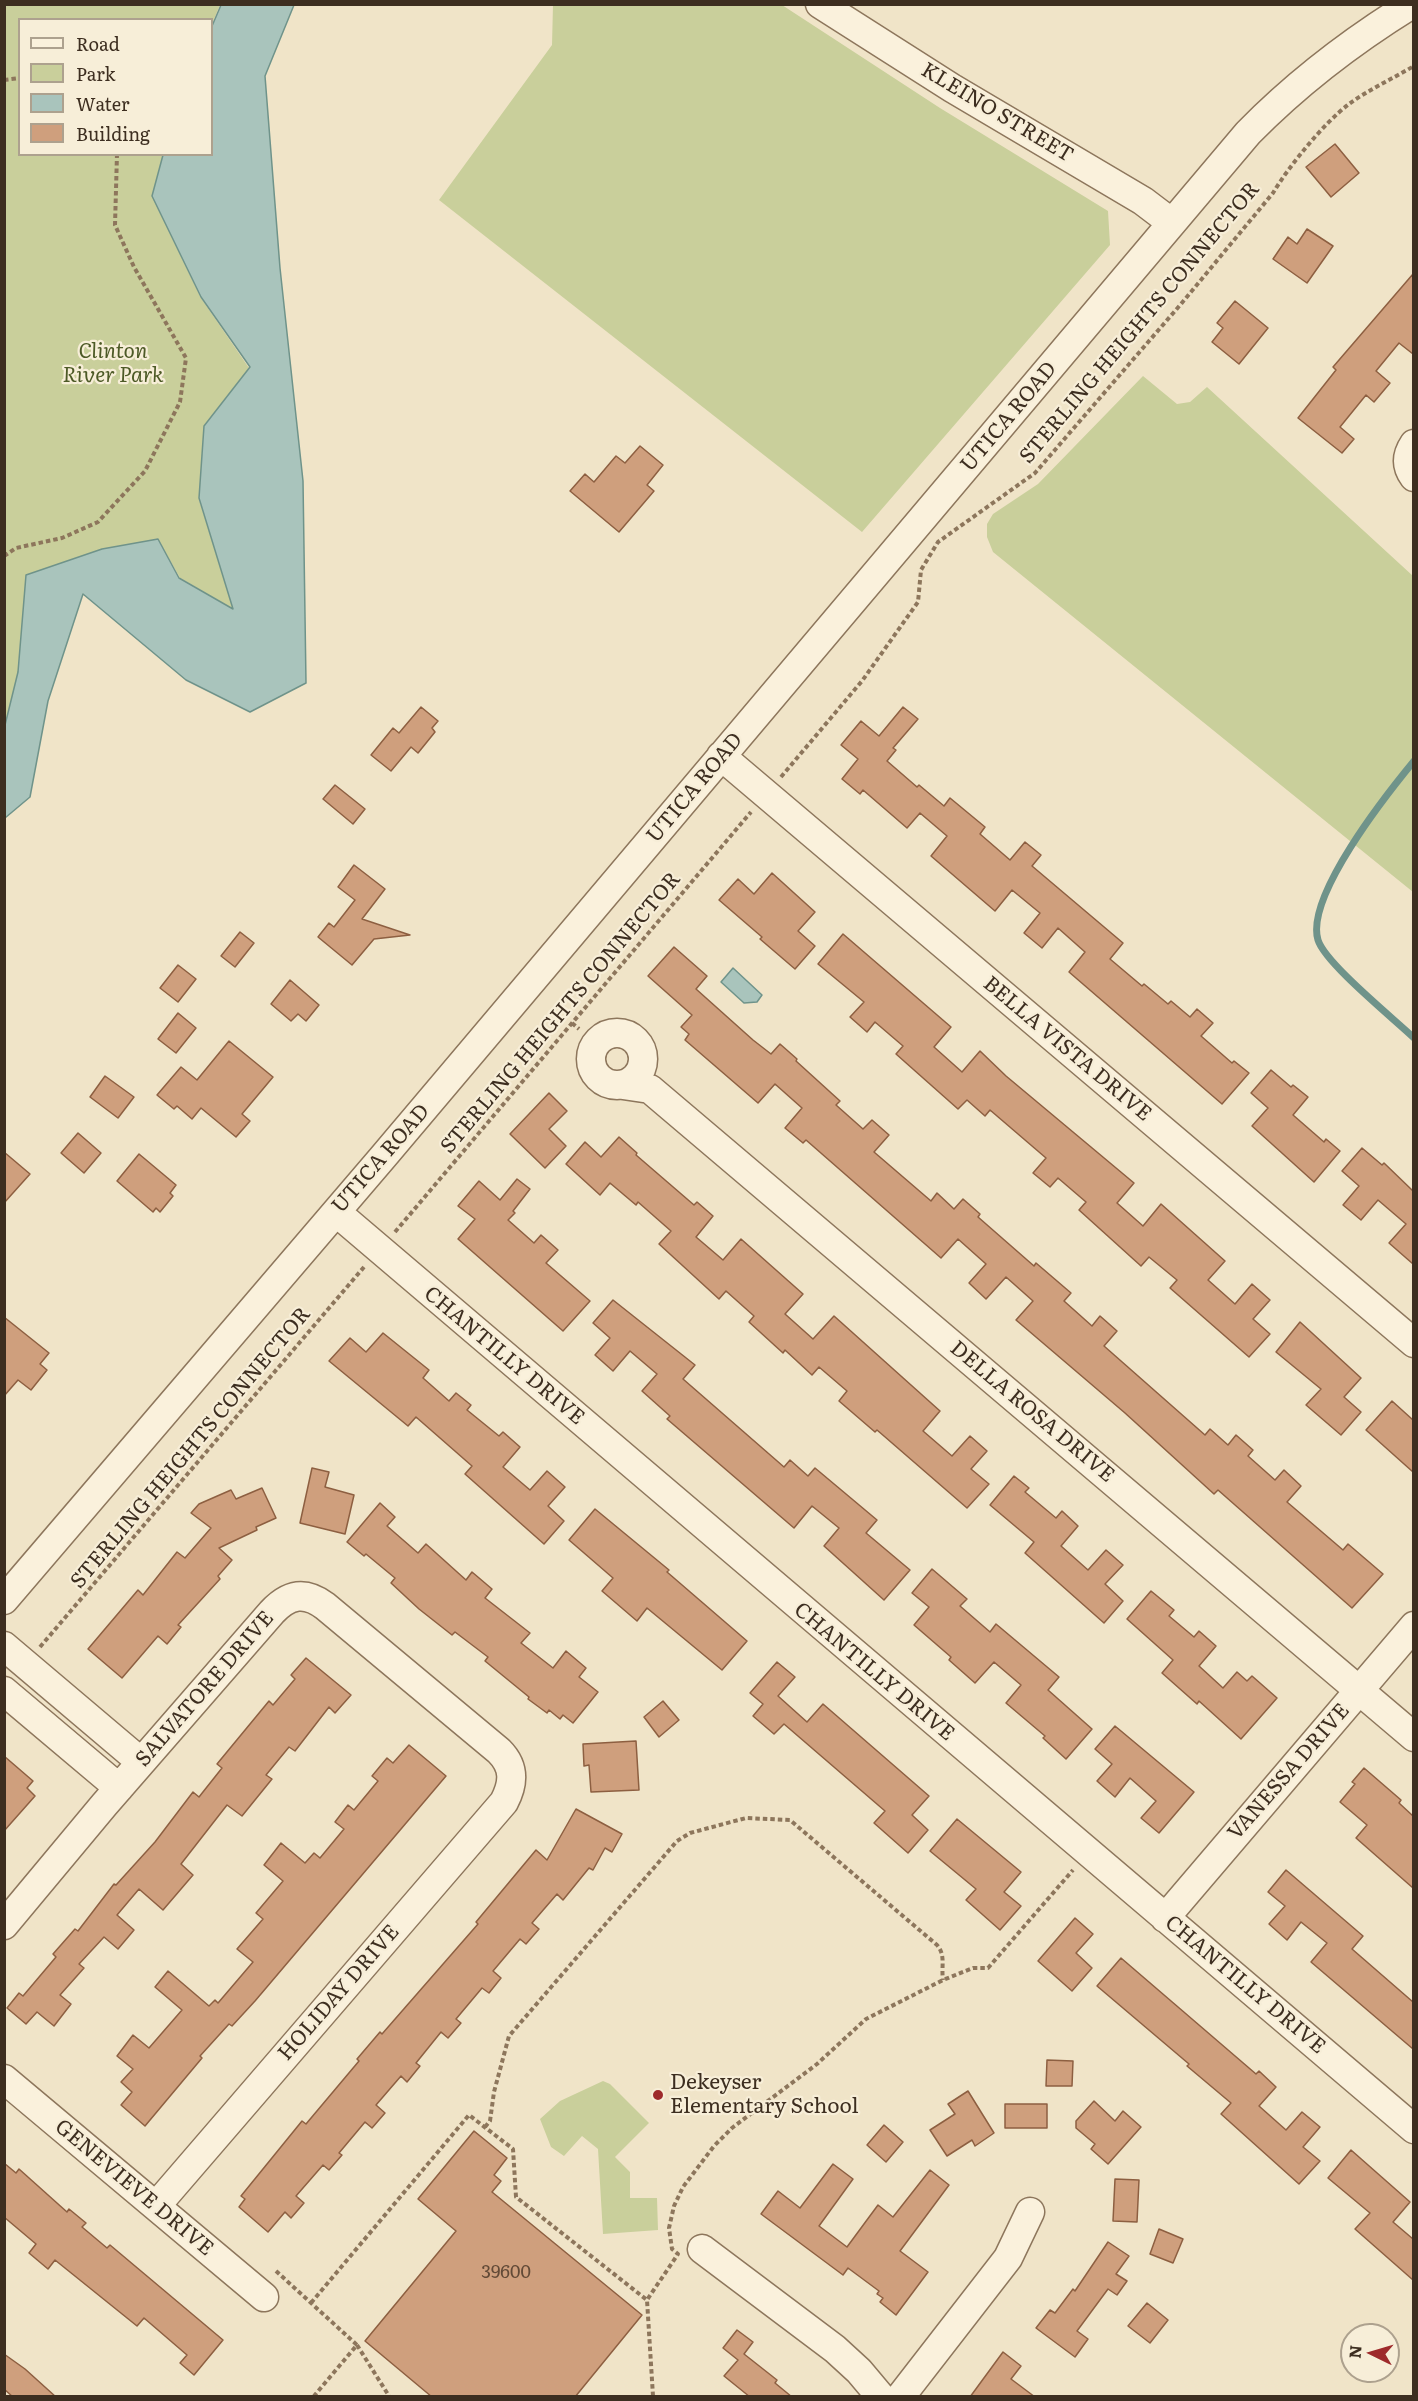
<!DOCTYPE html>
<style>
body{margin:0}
#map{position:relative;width:1418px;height:2401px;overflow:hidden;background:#f0e4c8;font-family:Literata,serif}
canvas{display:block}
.frame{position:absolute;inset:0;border:6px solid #3d2e20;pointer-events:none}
.legend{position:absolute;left:18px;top:18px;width:195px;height:138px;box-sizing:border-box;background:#f7eed8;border:2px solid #ada18e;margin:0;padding:8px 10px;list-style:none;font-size:18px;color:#3d2e20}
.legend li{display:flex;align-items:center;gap:12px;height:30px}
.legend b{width:30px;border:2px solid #ada18e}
.north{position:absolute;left:1340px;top:2323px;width:60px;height:60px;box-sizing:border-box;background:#f7eed8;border:2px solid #ada18e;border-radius:50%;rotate:275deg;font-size:16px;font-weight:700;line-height:24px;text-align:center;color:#3d2e20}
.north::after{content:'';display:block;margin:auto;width:21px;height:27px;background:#9e2a2b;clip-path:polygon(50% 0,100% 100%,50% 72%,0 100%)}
</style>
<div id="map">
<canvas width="1418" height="2401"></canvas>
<div class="frame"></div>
<ul class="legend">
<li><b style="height:8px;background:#faf1dc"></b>Road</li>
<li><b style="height:16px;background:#c9cf9b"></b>Park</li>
<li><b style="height:16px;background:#a9c4bc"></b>Water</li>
<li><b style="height:16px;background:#cf9f7d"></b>Building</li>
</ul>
<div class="north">N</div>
</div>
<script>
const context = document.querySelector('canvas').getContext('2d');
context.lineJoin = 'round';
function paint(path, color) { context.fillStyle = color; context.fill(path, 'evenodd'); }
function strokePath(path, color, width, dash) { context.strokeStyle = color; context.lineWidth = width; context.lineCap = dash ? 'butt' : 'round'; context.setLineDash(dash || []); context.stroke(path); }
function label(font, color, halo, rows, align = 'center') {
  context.font = font + ' Literata,serif'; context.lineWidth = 4.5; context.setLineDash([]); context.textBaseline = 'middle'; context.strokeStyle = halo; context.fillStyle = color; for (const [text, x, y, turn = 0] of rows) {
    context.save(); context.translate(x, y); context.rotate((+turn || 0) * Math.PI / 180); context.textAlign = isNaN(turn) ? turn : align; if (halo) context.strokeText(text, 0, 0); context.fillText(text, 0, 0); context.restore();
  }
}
paint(new Path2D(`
 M 5,5 L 220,5 L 212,24 L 212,20 L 20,20 L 20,154 L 163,155 L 152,196 L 201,298 L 249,368 L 204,426 L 199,499 L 233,609 L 180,578 L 158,539 L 27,575 L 18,674 L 5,725 Z
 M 553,5 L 782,5 L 940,108 L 1108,211 L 1110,245 L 862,532 L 439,200 L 552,45 Z
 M 1143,376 L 1177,404 L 1190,402 L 1207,387 L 1413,576 L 1413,892 L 993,552 L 987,537 L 987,524 L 993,514 L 1038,484 Z
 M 603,2081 L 610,2084 L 649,2123 L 615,2157 L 630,2172 L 630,2198 L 657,2198 L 658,2230 L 603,2234 L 598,2149 L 582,2136 L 564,2156 L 551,2147 L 540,2119 L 560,2101 Z`), '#c9cf9b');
const water = new Path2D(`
 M 221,5 L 294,5 L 265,76 L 280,268 L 303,481 L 306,683 L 250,712 L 186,680 L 83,594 L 48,701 L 30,797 L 5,818 L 5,725 L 18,672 L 26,575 L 102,549 L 158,539 L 179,578 L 233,609 L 199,498 L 204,426 L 250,367 L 201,297 L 152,196 L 163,155 L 212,154 L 212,26 Z
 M 733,968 L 762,995 L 757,1002 L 744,1003 L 721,982 Z`);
paint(water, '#a9c4bc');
strokePath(water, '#6f938a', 1.5);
strokePath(new Path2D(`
 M 1414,761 C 1386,795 1305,897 1318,940 C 1325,963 1393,1018 1414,1038`), '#6f938a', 7);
const building = new Path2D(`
 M 1335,144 L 1359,173 L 1331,197 L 1306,167 Z
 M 1307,229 L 1333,246 L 1307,283 L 1273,259 L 1288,237 L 1297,244 Z
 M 1413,274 L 1413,354 L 1399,343 L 1376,371 L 1390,383 L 1374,402 L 1366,395 L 1340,427 L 1354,439 L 1342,453 L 1298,418 L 1336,370 L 1333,367 Z
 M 1235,301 L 1268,328 L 1239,364 L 1212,342 L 1223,328 L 1217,323 Z
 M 640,446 L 663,465 L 647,485 L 654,491 L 619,532 L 570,491 L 585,474 L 594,482 L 616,456 L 625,463 Z
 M 421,707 L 438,721 L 432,728 L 435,732 L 418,753 L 411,747 L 391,771 L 371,755 L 393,728 L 399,733 Z
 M 903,707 L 918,719 L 893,748 L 896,750 L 887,761 L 917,787 L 919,785 L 944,806 L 950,798 L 985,827 L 980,834 L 1010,860 L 1025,842 L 1041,855 L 1032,866 L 1123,943 L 1110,959 L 1142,986 L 1144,984 L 1168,1004 L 1171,1001 L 1190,1017 L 1197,1009 L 1213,1023 L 1201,1036 L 1232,1063 L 1234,1061 L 1249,1073 L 1222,1104 L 1069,972 L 1085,952 L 1058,928 L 1042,948 L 1024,933 L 1040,913 L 1012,890 L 995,911 L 931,856 L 947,836 L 920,813 L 907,828 L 863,790 L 860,794 L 842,779 L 858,759 L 841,745 L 861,721 L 879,736 Z
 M 335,785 L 365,809 L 353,824 L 323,799 Z
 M 354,865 L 385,889 L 362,919 L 410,935 L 374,939 L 352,965 L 318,937 L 329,923 L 334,927 L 355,900 L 338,887 Z
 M 772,873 L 815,912 L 798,931 L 815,946 L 795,969 L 760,939 L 762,937 L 719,900 L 738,879 L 754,894 Z
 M 240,932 L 254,943 L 235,967 L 221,956 Z
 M 843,934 L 951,1027 L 934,1047 L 962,1072 L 980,1051 L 1006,1076 L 1134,1183 L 1117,1203 L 1143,1226 L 1161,1204 L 1225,1261 L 1208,1280 L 1235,1304 L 1252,1284 L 1270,1300 L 1253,1319 L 1270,1334 L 1249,1357 L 1170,1288 L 1177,1280 L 1149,1257 L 1141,1266 L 1079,1210 L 1086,1202 L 1058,1178 L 1050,1187 L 1033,1173 L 1046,1158 L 990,1110 L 985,1116 L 967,1100 L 958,1109 L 896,1054 L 903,1046 L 875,1022 L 867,1032 L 850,1017 L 864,1002 L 818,964 Z
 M 674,947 L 707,976 L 696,989 L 753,1040 L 771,1054 L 780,1044 L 797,1059 L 796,1061 L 840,1101 L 836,1105 L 863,1129 L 872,1120 L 889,1135 L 874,1152 L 931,1201 L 937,1193 L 954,1209 L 963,1199 L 980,1214 L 978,1217 L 1034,1266 L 1036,1263 L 1071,1293 L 1064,1301 L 1092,1326 L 1100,1316 L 1117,1331 L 1104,1346 L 1205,1435 L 1210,1429 L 1228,1445 L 1236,1435 L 1253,1450 L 1248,1456 L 1275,1480 L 1284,1470 L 1301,1486 L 1287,1502 L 1343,1550 L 1348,1544 L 1383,1574 L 1352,1608 L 1218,1490 L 1214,1494 L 1125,1413 L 1016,1320 L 1033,1301 L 1006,1277 L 986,1299 L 969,1283 L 986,1264 L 958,1239 L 941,1258 L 806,1140 L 803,1143 L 785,1128 L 802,1108 L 775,1084 L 758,1103 L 685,1040 L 689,1034 L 681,1027 L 692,1015 L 648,976 Z
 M 178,965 L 196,979 L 178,1002 L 160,988 Z
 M 290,980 L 319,1005 L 306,1021 L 298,1014 L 291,1021 L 271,1004 Z
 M 178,1013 L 196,1028 L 176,1053 L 158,1039 Z
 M 229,1041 L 273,1077 L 242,1114 L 250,1121 L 236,1137 L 201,1108 L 192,1119 L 177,1106 L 174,1109 L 157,1095 L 181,1067 L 197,1080 Z
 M 1271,1070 L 1291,1087 L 1293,1085 L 1308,1097 L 1293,1115 L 1324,1142 L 1326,1139 L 1340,1151 L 1314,1182 L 1252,1126 L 1268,1108 L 1251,1093 Z
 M 105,1076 L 134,1097 L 118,1118 L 90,1097 Z
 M 549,1093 L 567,1111 L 549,1129 L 566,1146 L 545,1168 L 510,1134 Z
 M 78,1133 L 101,1153 L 84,1173 L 61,1153 Z
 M 619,1137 L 637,1153 L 636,1155 L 694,1205 L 697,1202 L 713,1216 L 696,1237 L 723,1260 L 741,1239 L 803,1294 L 785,1314 L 813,1339 L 834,1316 L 940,1411 L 923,1431 L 952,1456 L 970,1436 L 987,1451 L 971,1469 L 989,1484 L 967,1508 L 877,1430 L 875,1432 L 839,1401 L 847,1391 L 819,1367 L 812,1375 L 785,1350 L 783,1353 L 749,1322 L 754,1316 L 726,1291 L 719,1299 L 659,1244 L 671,1231 L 638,1202 L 636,1205 L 610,1183 L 600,1195 L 566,1164 L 585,1142 L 601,1157 Z
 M 1362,1148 L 1382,1165 L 1384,1163 L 1413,1191 L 1413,1264 L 1389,1243 L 1406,1224 L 1378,1200 L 1361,1220 L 1343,1205 L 1359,1186 L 1342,1171 Z
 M 4,1152 L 30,1174 L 4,1203 Z
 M 139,1154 L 176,1185 L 170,1193 L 173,1196 L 160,1212 L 156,1208 L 153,1212 L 117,1181 Z
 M 517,1179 L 530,1189 L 513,1211 L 515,1213 L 508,1220 L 534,1243 L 541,1235 L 558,1250 L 546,1263 L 590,1301 L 563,1331 L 458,1239 L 475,1219 L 458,1206 L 479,1181 L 500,1200 Z
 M 613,1300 L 695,1365 L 683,1379 L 784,1467 L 790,1460 L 808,1476 L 815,1468 L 877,1520 L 866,1533 L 910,1570 L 884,1600 L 824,1546 L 839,1528 L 812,1506 L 794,1528 L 667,1419 L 670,1416 L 642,1391 L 657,1374 L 630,1351 L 613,1371 L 595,1355 L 610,1338 L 593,1323 Z
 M 4,1317 L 49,1353 L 40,1364 L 47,1370 L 31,1390 L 18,1380 L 4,1396 Z
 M 1300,1322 L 1361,1378 L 1344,1397 L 1361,1412 L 1341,1435 L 1306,1405 L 1321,1389 L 1276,1352 Z
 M 383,1333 L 429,1370 L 423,1378 L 449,1401 L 456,1393 L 471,1405 L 467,1410 L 499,1436 L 503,1432 L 520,1447 L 503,1467 L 530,1490 L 547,1471 L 565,1487 L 548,1506 L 564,1521 L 544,1544 L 465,1474 L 472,1466 L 416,1417 L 408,1426 L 329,1361 L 350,1338 L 366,1352 Z
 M 1392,1401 L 1413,1420 L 1413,1472 L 1366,1430 Z
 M 312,1468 L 329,1472 L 325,1487 L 354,1495 L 345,1534 L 300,1523 Z
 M 1014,1476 L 1029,1488 L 1025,1492 L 1056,1518 L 1062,1511 L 1078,1526 L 1061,1546 L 1088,1570 L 1106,1550 L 1123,1565 L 1105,1584 L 1123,1601 L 1104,1623 L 1025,1553 L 1034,1542 L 990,1505 Z
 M 262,1488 L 276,1518 L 256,1527 L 257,1530 L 219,1548 L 232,1560 L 218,1576 L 220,1579 L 178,1625 L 181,1627 L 167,1644 L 158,1636 L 122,1678 L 88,1649 L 138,1590 L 143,1595 L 177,1552 L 185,1558 L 211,1528 L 191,1513 L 199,1504 L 231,1490 L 236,1499 Z
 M 380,1503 L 395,1517 L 387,1526 L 418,1553 L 426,1544 L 466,1580 L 472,1572 L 492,1589 L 485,1598 L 530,1633 L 521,1643 L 553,1668 L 566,1651 L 586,1668 L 579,1677 L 598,1692 L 573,1723 L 563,1715 L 560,1719 L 549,1710 L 547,1713 L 528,1699 L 529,1697 L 485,1661 L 488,1657 L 455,1632 L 452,1635 L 419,1609 L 391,1583 L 395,1578 L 366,1554 L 364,1556 L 347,1542 Z
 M 595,1509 L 669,1570 L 667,1572 L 747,1641 L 722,1670 L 647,1608 L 637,1621 L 602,1591 L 613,1578 L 569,1540 Z
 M 932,1569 L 967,1599 L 960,1606 L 990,1632 L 996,1624 L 1059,1677 L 1048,1690 L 1092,1729 L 1066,1759 L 1043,1738 L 1045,1736 L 1006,1703 L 1021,1685 L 994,1662 L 975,1683 L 949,1660 L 951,1657 L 914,1625 L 929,1607 L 912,1593 Z
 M 1151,1591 L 1174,1610 L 1169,1616 L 1194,1637 L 1199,1631 L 1216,1646 L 1199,1666 L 1223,1688 L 1237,1672 L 1247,1681 L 1252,1676 L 1277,1698 L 1241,1739 L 1199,1701 L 1197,1704 L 1162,1673 L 1173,1660 L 1127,1619 Z
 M 306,1658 L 351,1695 L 335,1713 L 329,1707 L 295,1751 L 289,1747 L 266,1775 L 272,1779 L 242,1816 L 227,1805 L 181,1864 L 193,1875 L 163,1910 L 139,1889 L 117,1915 L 134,1930 L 118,1949 L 104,1937 L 79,1964 L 84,1968 L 60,1995 L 71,2004 L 54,2026 L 37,2012 L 26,2024 L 7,2008 L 19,1993 L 23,1996 L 56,1957 L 53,1954 L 75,1929 L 78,1931 L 114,1884 L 116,1885 L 155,1842 L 193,1792 L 199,1797 L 222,1768 L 217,1764 L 269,1701 L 273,1705 L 295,1679 L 291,1675 Z
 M 777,1662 L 795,1677 L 778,1696 L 807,1722 L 823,1704 L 929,1796 L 912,1815 L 928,1830 L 908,1853 L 874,1823 L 885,1811 L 784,1724 L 774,1734 L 753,1716 L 763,1704 L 750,1693 Z
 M 663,1701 L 679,1720 L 659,1737 L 644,1717 Z
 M 1115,1726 L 1194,1792 L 1159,1833 L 1141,1818 L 1156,1801 L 1130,1778 L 1115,1797 L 1097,1781 L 1112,1764 L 1095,1749 Z
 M 636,1741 L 639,1790 L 591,1792 L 589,1765 L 584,1766 L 583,1744 Z
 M 409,1745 L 446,1776 L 255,2001 L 232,2026 L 229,2024 L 200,2056 L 202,2058 L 145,2126 L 121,2105 L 132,2092 L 121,2082 L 133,2069 L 117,2056 L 133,2035 L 149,2048 L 182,2010 L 155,1987 L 168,1971 L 209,2006 L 215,2000 L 218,2003 L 253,1962 L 237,1949 L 263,1919 L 256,1913 L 283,1881 L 264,1865 L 281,1843 L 305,1863 L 314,1853 L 320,1858 L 344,1829 L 335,1822 L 348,1805 L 354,1810 L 378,1781 L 372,1776 L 387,1758 L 393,1763 Z
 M 4,1756 L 33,1781 L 27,1788 L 35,1796 L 4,1831 Z
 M 1364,1768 L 1401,1800 L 1399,1803 L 1413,1816 L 1413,1888 L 1356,1838 L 1367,1825 L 1340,1802 L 1355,1784 L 1352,1782 Z
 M 576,1809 L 622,1834 L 612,1852 L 605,1848 L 593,1870 L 589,1868 L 563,1900 L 557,1894 L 532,1923 L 539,1929 L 526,1944 L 520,1939 L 493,1971 L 501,1978 L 489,1993 L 482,1988 L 456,2019 L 461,2023 L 448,2038 L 441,2032 L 416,2063 L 420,2066 L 407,2082 L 401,2076 L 376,2105 L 385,2113 L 372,2128 L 365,2122 L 339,2153 L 342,2155 L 329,2170 L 323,2165 L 296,2196 L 304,2203 L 291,2218 L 285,2212 L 268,2232 L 239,2207 L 245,2199 L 241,2196 L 302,2121 L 306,2124 L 359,2061 L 357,2059 L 380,2032 L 382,2034 L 478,1924 L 476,1922 L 536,1850 L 547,1860 Z
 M 957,1819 L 1021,1872 L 1004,1892 L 1021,1906 L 1000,1930 L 966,1900 L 976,1889 L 930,1851 Z
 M 1286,1870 L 1363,1936 L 1352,1949 L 1413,2002 L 1413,2049 L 1311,1962 L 1327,1943 L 1301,1922 L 1287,1940 L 1269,1924 L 1285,1906 L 1268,1892 Z
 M 1075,1918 L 1093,1934 L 1076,1953 L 1092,1968 L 1072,1991 L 1038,1961 Z
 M 1121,1958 L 1256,2074 L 1259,2071 L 1276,2087 L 1259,2106 L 1286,2130 L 1302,2112 L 1320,2127 L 1303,2147 L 1320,2161 L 1299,2184 L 1221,2114 L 1231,2103 L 1187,2066 L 1189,2064 L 1097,1986 Z
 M 1047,2060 L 1073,2061 L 1072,2086 L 1046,2086 Z
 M 968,2091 L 994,2133 L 975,2146 L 972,2140 L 947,2156 L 930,2130 L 955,2114 L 948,2104 Z
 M 1094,2101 L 1115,2121 L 1123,2111 L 1141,2127 L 1108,2164 L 1091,2149 L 1095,2144 L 1076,2128 L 1076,2121 Z
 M 1005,2104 L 1047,2104 L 1047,2128 L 1005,2128 Z
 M 884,2125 L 903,2142 L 886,2162 L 867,2145 Z
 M 474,2131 L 507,2158 L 494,2175 L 501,2181 L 492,2192 L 642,2315 L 575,2397 L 432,2397 L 365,2341 L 456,2231 L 418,2199 Z
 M 1351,2150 L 1410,2202 L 1393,2222 L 1413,2239 L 1413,2280 L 1355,2229 L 1370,2213 L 1328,2178 Z
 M 4,2163 L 16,2173 L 19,2169 L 67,2212 L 69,2209 L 86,2223 L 82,2227 L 107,2248 L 110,2245 L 223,2340 L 194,2375 L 180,2363 L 187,2355 L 144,2318 L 137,2326 L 55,2260 L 48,2269 L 29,2253 L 36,2244 L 4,2217 Z
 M 833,2164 L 853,2179 L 819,2226 L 847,2247 L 878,2205 L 893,2217 L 930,2170 L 949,2185 L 900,2251 L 928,2272 L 896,2315 L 880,2302 L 883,2298 L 877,2294 L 879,2291 L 848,2268 L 843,2275 L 761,2214 L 778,2191 L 800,2208 Z
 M 1115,2179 L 1139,2180 L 1137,2222 L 1113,2221 Z
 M 1159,2229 L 1183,2239 L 1173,2263 L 1150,2254 Z
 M 1108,2242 L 1129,2256 L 1116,2274 L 1127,2281 L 1117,2295 L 1108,2289 L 1077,2331 L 1088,2339 L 1075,2357 L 1036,2328 L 1050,2310 L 1055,2313 L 1073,2289 L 1075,2291 Z
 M 1147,2303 L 1168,2320 L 1150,2343 L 1128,2326 Z
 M 737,2330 L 753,2342 L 744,2354 L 777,2380 L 775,2383 L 792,2397 L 750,2397 L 724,2376 L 738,2360 L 723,2348 Z
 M 1003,2352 L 1021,2366 L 1011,2379 L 1035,2397 L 970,2397 Z
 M 4,2354 L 25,2369 L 56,2397 L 13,2397 L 4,2389 Z`);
paint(building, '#cf9f7d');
strokePath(building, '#8d5f41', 1.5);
const minor = new Path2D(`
 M 820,4 L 952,88 L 1143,201 L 1172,223
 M 1414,444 C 1406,456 1406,466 1414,477
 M 721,756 L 1414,1343
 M591 1059a26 26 0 1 1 52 0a26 26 0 1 1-52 0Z
 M 623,1085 L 650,1089 L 1414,1737
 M 336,1212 L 1414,2129
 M 4,1600 L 383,1157 L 1248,133 C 1297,83 1352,41 1412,4
 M 4,1646 L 141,1762
 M 4,1691 L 119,1788
 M 1165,1918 L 1414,1626
 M 4,1925 L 104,1805 L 272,1612 C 289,1594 305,1591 325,1606 L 499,1751 C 515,1767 514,1783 504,1802 L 156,2206
 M 4,2079 L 264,2297
 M 702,2249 L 835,2349 L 859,2371 L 880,2396
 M 901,2396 L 1008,2258 L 1030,2212`);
strokePath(minor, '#8d765c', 31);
strokePath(new Path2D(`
 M 4,80 L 20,78
 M 4,556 L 16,548 L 62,538 L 98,522 L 145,471 L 180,402 L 186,358 L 134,267 L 115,225 L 117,154
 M 781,777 L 862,681 L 918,602 L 921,570 L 938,542 L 1035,473 L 1181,304 L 1273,193 C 1289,166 1324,123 1349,104 C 1368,90 1392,79 1414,66
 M 572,1023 L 579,1029
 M 395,1232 L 751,812
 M 40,1647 L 364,1267
 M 485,2127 L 490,2121 L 494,2092 L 509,2036 L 677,1841 L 690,1833 L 746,1818 L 790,1820 L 937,1945 C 946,1955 941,1967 943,1980
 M 276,2271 L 357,2345 L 314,2396
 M 311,2303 L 469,2115 L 513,2149 L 516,2197 L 647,2300
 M 357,2345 L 389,2396
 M 653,2396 L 647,2300 L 678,2254 L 672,2249 L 669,2228 L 674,2206 L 683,2187 L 714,2146 L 732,2128 L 817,2064 L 866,2019 L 943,1980 L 973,1968 L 988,1968 L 1073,1870`), '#8d765c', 4, [4.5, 3]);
strokePath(minor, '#faf1dc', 28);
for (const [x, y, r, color] of [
 [658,2095,6,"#9e2a2b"]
]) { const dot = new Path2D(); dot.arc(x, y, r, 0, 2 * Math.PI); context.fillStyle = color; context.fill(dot); strokePath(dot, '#f7eed8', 2); }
label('18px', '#624a37', null, [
 ["39600",506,2273]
]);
label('21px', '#3d2e20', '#f7eed8', [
 ["KLEINO STREET",997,113,31],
 ["STERLING HEIGHTS CONNECTOR",1140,323,-50],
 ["UTICA ROAD",1009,417,-50],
 ["UTICA ROAD",695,788,-50],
 ["STERLING HEIGHTS CONNECTOR",561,1013,-50],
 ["BELLA VISTA DRIVE",1067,1049,40],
 ["UTICA ROAD",381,1159,-49],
 ["CHANTILLY DRIVE",504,1356,40],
 ["DELLA ROSA DRIVE",1032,1412,40],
 ["STERLING HEIGHTS CONNECTOR",191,1448,-50],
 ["CHANTILLY DRIVE",874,1672,40],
 ["SALVATORE DRIVE",205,1689,-49],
 ["VANESSA DRIVE",1289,1772,-49],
 ["CHANTILLY DRIVE",1245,1985,40],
 ["HOLIDAY DRIVE",339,1993,-49],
 ["GENEVIEVE DRIVE",134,2188,40]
]);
label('italic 21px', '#4d5a26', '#f7eed8', [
 ["Clinton",113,352],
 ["River Park",113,376]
]);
label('21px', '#3d2e20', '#f7eed8', [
 ["Dekeyser",670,2083],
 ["Elementary School",670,2107]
], 'left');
</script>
